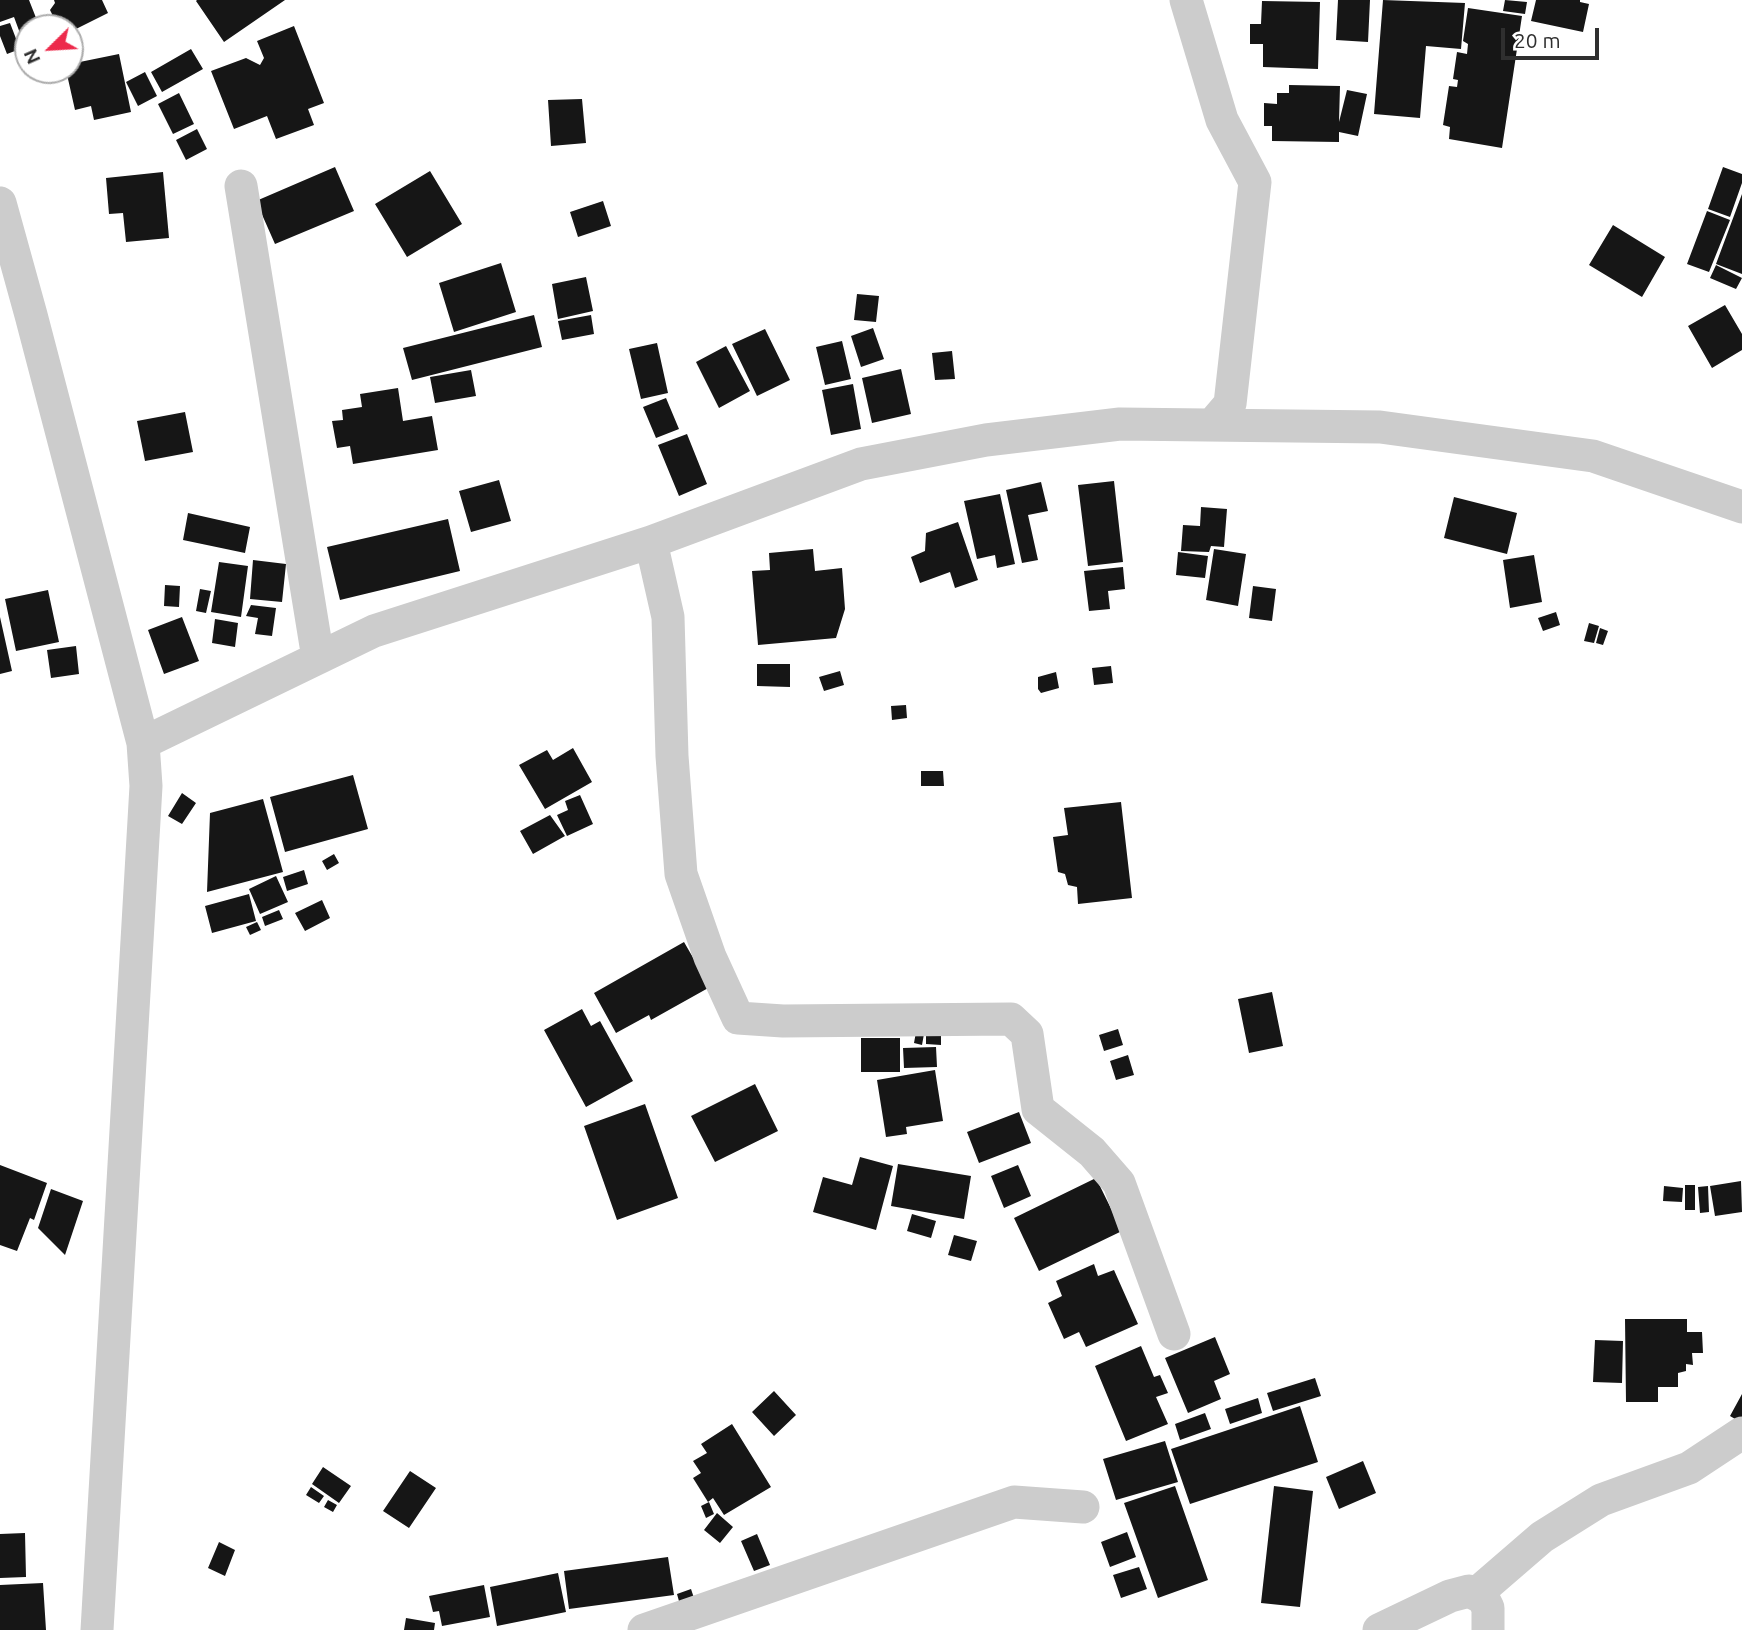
<!DOCTYPE html>
<style>
body{margin:0}
#map{position:relative;width:1742px;height:1630px;overflow:hidden;background:#fff;font-family:Ubuntu,sans-serif}
canvas{display:block}
.north{position:absolute;left:14px;top:14px;width:70px;height:70px;box-sizing:border-box;background:#fff;border:2px solid #acacac;border-radius:50%;rotate:246deg;font-size:19px;font-weight:700;line-height:28px;text-align:center;color:#2f2f2f}
.north::after{content:'';display:block;margin:auto;width:24px;height:32px;background:#ed2a4b;clip-path:polygon(50% 0,100% 100%,50% 72%,0 100%)}
.scale{position:absolute;left:1501px;top:28px;width:98px;height:32px;box-sizing:border-box;border:4px solid #2f2f2f;border-top:0;padding-left:9px;font-size:21px;line-height:24px;white-space:nowrap;color:#2f2f2f;-webkit-text-stroke:5px #fff;paint-order:stroke}
</style>
<div id="map">
<canvas width="1742" height="1630"></canvas>
<div class="north">N</div>
<div class="scale">20 m</div>
</div>
<script>
const context = document.querySelector('canvas').getContext('2d');
context.lineJoin = 'round';
function paint(path, color) { context.fillStyle = color; context.fill(path, 'evenodd'); }
function strokePath(path, color, width, dash) { context.strokeStyle = color; context.lineWidth = width; context.lineCap = dash ? 'butt' : 'round'; context.setLineDash(dash || []); context.stroke(path); }
paint(new Path2D(`
 M 0,0 L 29,0 L 40,28 L 28,28 L 28,33 L 21,36 L 14,17 L 0,22 Z
 M 54,0 L 102,0 L 108,13 L 70,32 L 70,28 L 59,28 L 50,10 L 55,3 Z
 M 197,0 L 285,0 L 224,42 L 196,1 Z
 M 1338,0 L 1370,0 L 1368,42 L 1336,40 Z
 M 1383,0 L 1465,3 L 1461,49 L 1426,46 L 1420,118 L 1374,114 Z
 M 1505,0 L 1527,2 L 1525,14 L 1503,11 Z
 M 1536,0 L 1580,0 L 1580,2 L 1589,4 L 1583,32 L 1531,21 Z
 M 1262,1 L 1320,2 L 1318,69 L 1263,67 L 1263,44 L 1250,44 L 1250,24 L 1261,24 Z
 M 1468,8 L 1522,16 L 1502,148 L 1449,139 L 1450,127 L 1443,125 L 1449,86 L 1457,87 L 1458,80 L 1453,79 L 1457,52 L 1467,54 L 1468,44 L 1463,41 Z
 M 10,23 L 20,49 L 7,54 L 0,36 L 0,26 Z
 M 294,26 L 324,103 L 308,109 L 314,125 L 276,139 L 267,116 L 234,129 L 211,71 L 246,58 L 260,65 L 264,58 L 257,41 Z
 M 191,49 L 203,69 L 162,92 L 151,72 Z
 M 119,54 L 131,112 L 94,120 L 91,106 L 75,110 L 66,70 L 70,70 L 70,64 Z
 M 145,72 L 157,96 L 138,106 L 126,82 Z
 M 1289,85 L 1340,86 L 1339,122 L 1347,90 L 1367,94 L 1358,136 L 1339,132 L 1339,142 L 1272,141 L 1272,126 L 1264,126 L 1264,103 L 1277,104 L 1277,93 L 1289,93 Z
 M 179,93 L 194,124 L 173,134 L 158,104 Z
 M 582,99 L 586,143 L 551,146 L 548,100 Z
 M 197,129 L 207,149 L 186,160 L 176,140 Z
 M 335,167 L 354,211 L 275,244 L 256,201 Z
 M 1723,167 L 1742,174 L 1742,183 L 1730,217 L 1708,209 Z
 M 430,171 L 462,224 L 407,257 L 375,204 Z
 M 163,172 L 169,238 L 126,242 L 123,213 L 109,214 L 106,178 Z
 M 1742,194 L 1742,274 L 1716,264 Z
 M 603,201 L 611,226 L 578,237 L 570,212 Z
 M 1707,211 L 1730,220 L 1709,272 L 1687,264 Z
 M 1613,225 L 1665,257 L 1642,297 L 1589,265 Z
 M 501,263 L 516,312 L 454,332 L 439,283 Z
 M 1716,265 L 1742,278 L 1736,289 L 1710,278 Z
 M 586,277 L 593,311 L 558,319 L 552,284 Z
 M 857,294 L 879,296 L 876,322 L 854,320 Z
 M 1725,305 L 1742,334 L 1742,350 L 1712,368 L 1688,326 Z
 M 534,315 L 542,347 L 412,380 L 403,348 Z
 M 591,315 L 594,334 L 562,340 L 558,321 Z
 M 873,328 L 884,359 L 861,367 L 851,336 Z
 M 765,329 L 790,380 L 757,396 L 732,344 Z
 M 842,341 L 851,379 L 825,385 L 816,347 Z
 M 657,343 L 668,393 L 641,399 L 629,349 Z
 M 726,346 L 750,391 L 719,408 L 696,362 Z
 M 952,351 L 955,379 L 935,380 L 932,353 Z
 M 901,369 L 911,414 L 872,423 L 862,378 Z
 M 471,370 L 476,396 L 435,403 L 430,377 Z
 M 853,384 L 861,429 L 831,435 L 822,390 Z
 M 398,388 L 403,421 L 432,416 L 438,450 L 353,464 L 350,446 L 337,448 L 332,421 L 343,420 L 342,410 L 362,407 L 360,394 Z
 M 666,398 L 679,429 L 656,438 L 643,407 Z
 M 185,412 L 193,452 L 145,461 L 137,421 Z
 M 687,434 L 707,484 L 679,496 L 658,445 Z
 M 499,480 L 511,521 L 471,532 L 459,491 Z
 M 1114,481 L 1123,562 L 1088,566 L 1078,485 Z
 M 1041,482 L 1048,511 L 1028,515 L 1038,560 L 1022,563 L 1006,490 Z
 M 1000,494 L 1015,564 L 997,568 L 995,555 L 977,559 L 964,501 Z
 M 1454,497 L 1517,513 L 1507,554 L 1444,538 Z
 M 1201,507 L 1227,509 L 1224,547 L 1211,546 L 1209,552 L 1181,551 L 1183,525 L 1200,526 Z
 M 188,513 L 250,527 L 245,553 L 183,540 Z
 M 448,519 L 460,571 L 340,600 L 327,547 Z
 M 958,522 L 978,580 L 955,588 L 950,572 L 920,583 L 911,557 L 925,551 L 926,533 Z
 M 813,549 L 815,571 L 842,568 L 845,609 L 836,638 L 758,645 L 752,571 L 770,570 L 769,553 Z
 M 1214,549 L 1246,554 L 1238,606 L 1206,600 Z
 M 1178,552 L 1208,556 L 1205,578 L 1176,575 Z
 M 1534,555 L 1542,602 L 1510,608 L 1503,560 Z
 M 253,560 L 286,564 L 282,602 L 250,599 Z
 M 219,562 L 248,566 L 241,617 L 211,612 Z
 M 1123,567 L 1125,589 L 1108,591 L 1110,609 L 1089,611 L 1084,571 Z
 M 165,585 L 180,586 L 179,607 L 164,606 Z
 M 1253,586 L 1276,589 L 1272,621 L 1249,618 Z
 M 200,589 L 211,591 L 206,613 L 196,611 Z
 M 48,590 L 59,642 L 16,651 L 5,599 Z
 M 251,605 L 276,608 L 272,636 L 255,634 L 258,618 L 246,616 Z
 M 1556,612 L 1560,625 L 1543,631 L 1538,618 Z
 M 0,617 L 12,671 L 0,674 Z
 M 182,617 L 199,661 L 164,674 L 148,630 Z
 M 215,619 L 238,623 L 235,647 L 212,643 Z
 M 1589,623 L 1599,626 L 1594,643 L 1584,641 Z
 M 1600,628 L 1608,631 L 1603,645 L 1596,643 Z
 M 76,646 L 79,674 L 51,678 L 47,650 Z
 M 757,664 L 790,664 L 790,687 L 757,686 Z
 M 1111,666 L 1113,683 L 1094,685 L 1092,668 Z
 M 840,671 L 844,685 L 824,691 L 819,677 Z
 M 1056,672 L 1059,688 L 1041,693 L 1038,689 L 1038,677 Z
 M 906,705 L 907,718 L 892,720 L 891,706 Z
 M 573,748 L 592,782 L 545,809 L 519,765 L 547,750 L 553,760 Z
 M 921,771 L 943,771 L 944,786 L 921,786 Z
 M 353,775 L 368,829 L 285,852 L 270,797 Z
 M 182,793 L 196,803 L 182,824 L 168,816 Z
 M 580,795 L 593,824 L 567,836 L 557,815 L 568,810 L 565,801 Z
 M 263,799 L 283,872 L 207,892 L 210,813 Z
 M 1121,802 L 1132,898 L 1078,904 L 1077,887 L 1068,885 L 1065,874 L 1058,872 L 1053,837 L 1068,835 L 1064,808 Z
 M 550,815 L 565,836 L 533,854 L 520,831 Z
 M 334,854 L 339,863 L 327,870 L 322,861 Z
 M 304,870 L 308,884 L 287,891 L 283,877 Z
 M 276,876 L 288,902 L 260,914 L 249,889 Z
 M 249,894 L 256,921 L 212,933 L 205,906 Z
 M 322,900 L 330,918 L 305,931 L 295,913 Z
 M 279,910 L 283,919 L 265,926 L 262,917 Z
 M 257,922 L 261,930 L 250,935 L 246,927 Z
 M 684,942 L 710,987 L 651,1020 L 649,1015 L 616,1033 L 594,993 Z
 M 1272,992 L 1283,1046 L 1249,1053 L 1238,999 Z
 M 582,1009 L 591,1026 L 600,1021 L 633,1081 L 586,1107 L 544,1030 Z
 M 1118,1029 L 1123,1045 L 1104,1051 L 1099,1035 Z
 M 916,1032 L 924,1034 L 922,1045 L 914,1043 Z
 M 926,1033 L 941,1035 L 941,1045 L 926,1044 Z
 M 861,1038 L 900,1038 L 900,1072 L 861,1072 Z
 M 936,1047 L 937,1067 L 904,1068 L 903,1048 Z
 M 1128,1055 L 1134,1075 L 1116,1080 L 1110,1061 Z
 M 935,1070 L 943,1121 L 906,1127 L 907,1134 L 886,1137 L 877,1080 Z
 M 755,1084 L 778,1131 L 715,1162 L 691,1116 Z
 M 645,1104 L 678,1198 L 617,1220 L 584,1126 Z
 M 1019,1112 L 1031,1143 L 979,1163 L 967,1132 Z
 M 860,1157 L 893,1166 L 876,1230 L 813,1212 L 823,1177 L 852,1185 Z
 M 898,1164 L 971,1176 L 964,1219 L 891,1206 Z
 M 0,1165 L 47,1183 L 34,1220 L 30,1218 L 17,1251 L 0,1245 Z
 M 1018,1165 L 1031,1196 L 1004,1208 L 991,1176 Z
 M 1096,1178 L 1122,1231 L 1039,1271 L 1014,1218 Z
 M 1741,1181 L 1742,1212 L 1715,1216 L 1710,1186 Z
 M 1685,1185 L 1695,1185 L 1695,1210 L 1685,1210 Z
 M 1664,1186 L 1683,1188 L 1682,1202 L 1663,1201 Z
 M 1708,1186 L 1709,1212 L 1700,1213 L 1698,1187 Z
 M 51,1189 L 83,1201 L 65,1255 L 38,1228 Z
 M 912,1214 L 936,1221 L 931,1238 L 907,1231 Z
 M 954,1235 L 977,1241 L 971,1261 L 948,1255 Z
 M 1094,1264 L 1098,1276 L 1114,1270 L 1138,1324 L 1086,1347 L 1079,1332 L 1064,1339 L 1048,1303 L 1062,1296 L 1056,1281 Z
 M 1625,1319 L 1687,1319 L 1687,1332 L 1702,1332 L 1703,1353 L 1692,1353 L 1693,1365 L 1686,1364 L 1686,1371 L 1678,1373 L 1678,1387 L 1658,1387 L 1658,1402 L 1626,1402 Z
 M 1215,1337 L 1230,1374 L 1214,1381 L 1221,1399 L 1188,1413 L 1165,1358 Z
 M 1595,1340 L 1623,1341 L 1622,1383 L 1593,1382 Z
 M 1141,1346 L 1154,1377 L 1160,1375 L 1168,1393 L 1156,1397 L 1168,1424 L 1126,1441 L 1095,1366 Z
 M 1315,1378 L 1321,1396 L 1273,1411 L 1267,1393 Z
 M 774,1391 L 796,1415 L 774,1436 L 752,1412 Z
 M 1742,1394 L 1742,1423 L 1730,1416 Z
 M 1258,1398 L 1262,1413 L 1230,1424 L 1225,1409 Z
 M 1300,1406 L 1318,1462 L 1190,1504 L 1171,1449 Z
 M 1205,1413 L 1211,1429 L 1180,1440 L 1175,1424 Z
 M 732,1424 L 771,1487 L 724,1515 L 713,1498 L 708,1502 L 693,1478 L 701,1473 L 693,1461 L 707,1453 L 701,1444 Z
 M 1165,1441 L 1178,1482 L 1116,1500 L 1103,1459 Z
 M 1363,1461 L 1376,1493 L 1339,1509 L 1326,1477 Z
 M 323,1467 L 351,1486 L 339,1503 L 312,1484 Z
 M 410,1471 L 436,1488 L 409,1528 L 383,1511 Z
 M 1175,1486 L 1208,1580 L 1158,1598 L 1124,1503 Z
 M 1274,1486 L 1313,1491 L 1300,1607 L 1261,1603 Z
 M 311,1487 L 324,1496 L 319,1503 L 306,1495 Z
 M 328,1500 L 337,1505 L 333,1512 L 324,1507 Z
 M 709,1502 L 714,1514 L 706,1518 L 701,1506 Z
 M 717,1513 L 733,1527 L 720,1543 L 704,1530 Z
 M 1127,1532 L 1136,1557 L 1110,1567 L 1101,1542 Z
 M 25,1533 L 26,1577 L 0,1578 L 0,1534 Z
 M 757,1534 L 770,1565 L 754,1571 L 741,1541 Z
 M 219,1542 L 235,1550 L 225,1576 L 208,1568 Z
 M 668,1557 L 674,1595 L 569,1609 L 564,1571 Z
 M 1139,1567 L 1147,1589 L 1121,1598 L 1113,1575 Z
 M 558,1573 L 566,1612 L 497,1626 L 490,1587 Z
 M 43,1583 L 46,1630 L 0,1630 L 0,1585 Z
 M 484,1585 L 490,1617 L 442,1626 L 439,1611 L 433,1612 L 429,1596 Z
 M 691,1589 L 697,1607 L 682,1612 L 677,1594 Z
 M 406,1618 L 435,1623 L 434,1630 L 404,1630 Z`), '#161616');
strokePath(new Path2D(`
 M 1186,0 L 1222,120 L 1255,182 L 1230,404 L 1212,425
 M 241,186 L 318,658
 M 0,203 L 31,315 L 143,743 L 146,786 L 97,1630
 M 651,542 L 668,617 L 672,756 L 681,874 L 710,957 L 738,1018 L 783,1021 L 1011,1019 L 1027,1034 L 1038,1109 L 1092,1152 L 1119,1183 L 1174,1334
 M 143,743 L 374,631 L 651,542 L 861,464 L 986,440 L 1120,424 L 1380,427 L 1593,456 L 1742,507
 M 1476,1594 L 1542,1537 L 1601,1500 L 1689,1468 L 1742,1433
 M 644,1630 L 1014,1502 L 1083,1507
 M 1379,1630 L 1450,1596 L 1469,1591 L 1483,1598 L 1488,1608 L 1488,1630`), '#ccc', 33);
</script>
